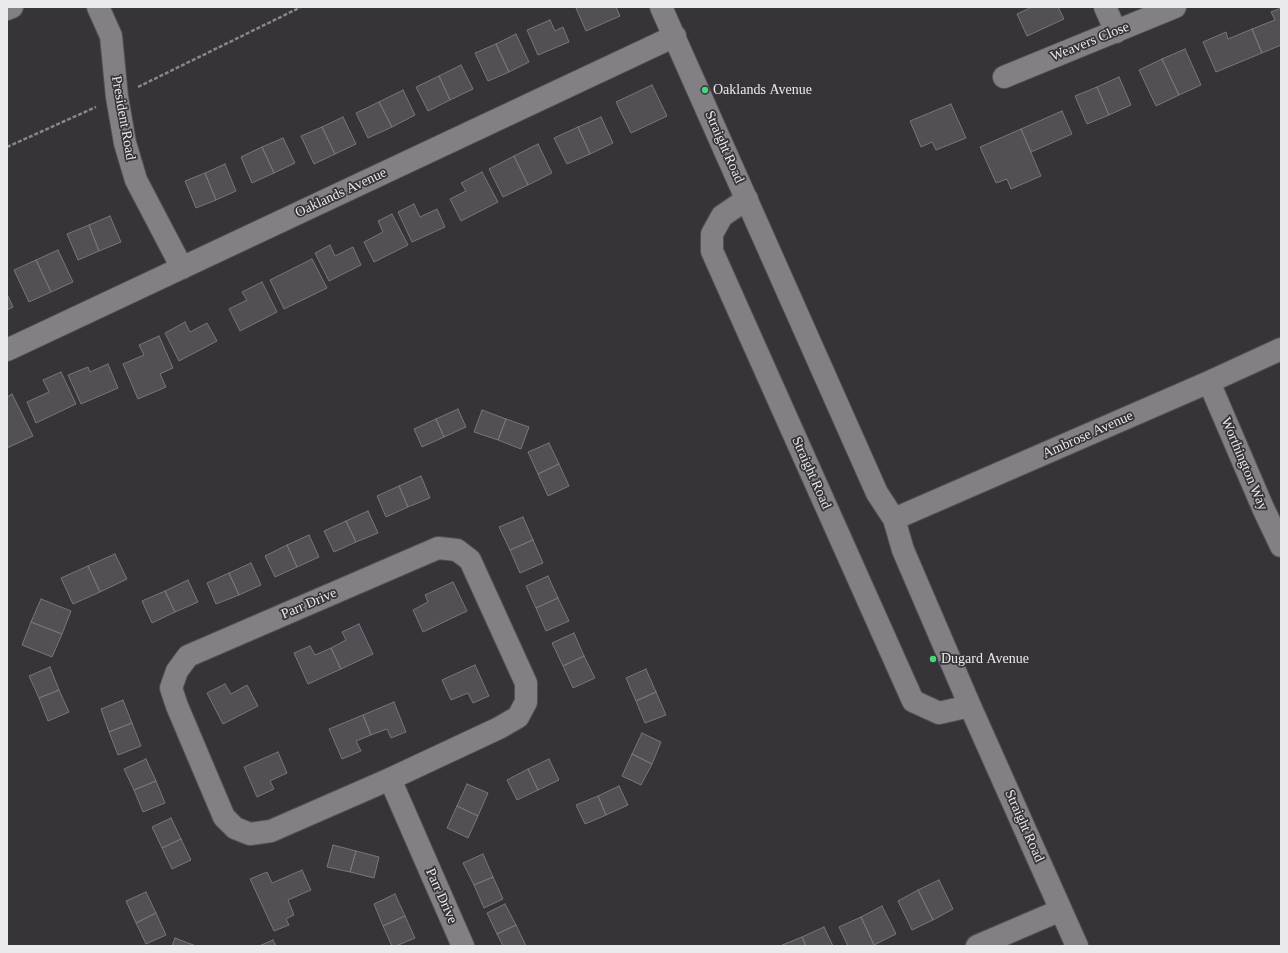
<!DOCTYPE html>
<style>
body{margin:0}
#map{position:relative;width:1288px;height:953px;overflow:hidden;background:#363439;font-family:"Times New Roman",serif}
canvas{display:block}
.frame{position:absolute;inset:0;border:8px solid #eae9ec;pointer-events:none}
</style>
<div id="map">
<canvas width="1288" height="953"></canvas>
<div class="frame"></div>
</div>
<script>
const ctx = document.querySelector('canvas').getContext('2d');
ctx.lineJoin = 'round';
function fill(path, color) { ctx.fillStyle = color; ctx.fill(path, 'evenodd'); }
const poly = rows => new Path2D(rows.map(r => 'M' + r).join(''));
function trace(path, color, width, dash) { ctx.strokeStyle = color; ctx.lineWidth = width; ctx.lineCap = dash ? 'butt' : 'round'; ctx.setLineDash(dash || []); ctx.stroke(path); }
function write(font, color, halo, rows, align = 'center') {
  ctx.font = font + ' "Times New Roman",serif'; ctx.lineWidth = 3.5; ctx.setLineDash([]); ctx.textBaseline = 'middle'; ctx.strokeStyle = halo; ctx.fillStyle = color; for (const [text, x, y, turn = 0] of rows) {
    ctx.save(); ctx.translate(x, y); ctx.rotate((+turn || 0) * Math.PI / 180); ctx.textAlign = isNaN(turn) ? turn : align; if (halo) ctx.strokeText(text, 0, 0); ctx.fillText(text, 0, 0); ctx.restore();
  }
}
const building = poly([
 [579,7,616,7,620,16,586,31,576,8,579,7],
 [1032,7,1058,7,1064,19,1027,36,1017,14,1032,7],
 [1281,8,1281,45,1262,53,1252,29,1275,20,1271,12,1281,8],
 [550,20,555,31,563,27,569,42,538,55,527,30,550,20],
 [1252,29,1262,53,1216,72,1203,42,1226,32,1228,39,1252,29],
 [516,34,529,62,509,72,496,44,516,34],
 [496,44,509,72,488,81,475,53,496,44],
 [1185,49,1201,85,1179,95,1162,59,1185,49],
 [1162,59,1179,95,1156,106,1139,70,1162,59],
 [461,65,473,89,450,100,439,76,461,65],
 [439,76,450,100,428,111,416,87,439,76],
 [1119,77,1131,105,1109,115,1097,87,1119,77],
 [652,85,667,116,631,133,616,102,652,85],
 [1097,87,1109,115,1087,124,1075,96,1097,87],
 [403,90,415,115,392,127,379,102,403,90],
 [379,102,392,127,368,138,356,113,379,102],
 [951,104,966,138,936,150,932,142,921,147,910,121,951,104],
 [1062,111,1072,134,1031,152,1021,129,1062,111],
 [343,117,356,144,335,154,322,127,343,117],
 [601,117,613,143,590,154,578,127,601,117],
 [322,127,335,154,314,164,301,136,322,127],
 [578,127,590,154,567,164,554,138,578,127],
 [1021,129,1041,176,1011,189,1007,179,996,183,980,147,1021,129],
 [283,138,295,163,274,173,262,147,283,138],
 [538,144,552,173,528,185,514,156,538,144],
 [262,147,274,173,252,183,241,157,262,147],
 [514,156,528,185,503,197,489,169,514,156],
 [225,164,236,191,216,200,205,173,225,164],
 [482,172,498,202,461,221,450,199,466,191,461,183,482,172],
 [205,173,216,200,196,208,185,181,205,173],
 [414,204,420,217,437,209,445,227,412,242,398,212,414,204],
 [392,214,408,245,374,262,364,242,383,232,378,221,392,214],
 [110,216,121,242,99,251,89,225,110,216],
 [89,225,99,251,78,260,67,234,89,225],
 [330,245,335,256,353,247,361,265,329,281,315,253,330,245],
 [58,250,73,282,51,292,36,260,58,250],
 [312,259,327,288,284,309,270,280,312,259],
 [36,260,51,292,29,302,14,270,36,260],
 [262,282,277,312,240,331,229,309,247,300,242,292,262,282],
 [7,294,13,307,7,310,7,294],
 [185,322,190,332,207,323,217,341,179,361,165,333,185,322],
 [159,336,173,368,160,374,166,387,138,399,123,364,144,355,139,345,159,336],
 [108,364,118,388,81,404,68,375,88,367,90,372,108,364],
 [61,372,76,404,36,423,27,402,49,392,43,380,61,372],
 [12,394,33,436,7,448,7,397,12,394],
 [458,409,466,427,444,437,436,419,458,409],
 [482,410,506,419,498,440,474,432,482,410],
 [436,419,444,437,422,447,414,429,436,419],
 [506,419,529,427,521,449,498,440,506,419],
 [549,443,559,464,538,474,528,452,549,443],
 [559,464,569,486,548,496,538,474,559,464],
 [421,476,430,498,408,507,399,486,421,476],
 [399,486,408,507,386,517,377,496,399,486],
 [368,511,378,533,356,542,346,521,368,511],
 [523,517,533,540,510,550,499,527,523,517],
 [346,521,356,542,334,552,324,531,346,521],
 [309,535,319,557,297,567,287,545,309,535],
 [533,540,543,563,520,573,510,550,533,540],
 [287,545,297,567,275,577,265,556,287,545],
 [115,554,127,579,100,592,88,566,115,554],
 [251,563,261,585,239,595,229,573,251,563],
 [88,566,100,592,73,604,61,578,88,566],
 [229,573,239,595,216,604,207,583,229,573],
 [548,576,558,598,536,608,526,586,548,576],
 [188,580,198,602,175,612,165,591,188,580],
 [453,582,467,611,423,632,413,610,428,602,425,595,453,582],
 [165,591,175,612,152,623,142,601,165,591],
 [558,598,569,621,546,631,536,608,558,598],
 [41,599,71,611,62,634,31,622,41,599],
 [31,622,62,634,52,657,22,645,31,622],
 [359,624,373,654,341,669,331,648,346,640,342,632,359,624],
 [574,633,584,656,563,666,552,643,574,633],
 [310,646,315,655,331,648,341,669,308,684,294,653,310,646],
 [584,656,595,678,573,688,563,666,584,656],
 [475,665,489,696,473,703,468,693,451,700,442,680,475,665],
 [50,667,59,690,39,698,29,676,50,667],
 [646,669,656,692,636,701,626,678,646,669],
 [225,684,231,694,247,685,258,706,223,724,207,693,225,684],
 [59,690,69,712,48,721,39,698,59,690],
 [656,692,666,715,645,723,636,701,656,692],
 [123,700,132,723,109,732,101,709,123,700],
 [394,702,406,732,391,738,387,729,371,735,363,715,394,702],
 [363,715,371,735,356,741,361,751,342,759,329,729,363,715],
 [132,723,141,746,118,755,109,732,132,723],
 [642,733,661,742,652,764,632,754,642,733],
 [278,752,287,773,270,781,274,789,257,797,244,767,278,752],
 [632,754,652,764,641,785,622,776,632,754],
 [146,759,156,781,134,790,124,769,146,759],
 [549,759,559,780,538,790,528,769,549,759],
 [528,769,538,790,517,800,507,780,528,769],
 [156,781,165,803,143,812,134,790,156,781],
 [467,784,488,793,478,816,457,806,467,784],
 [619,786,628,805,606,815,598,796,619,786],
 [598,796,606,815,585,824,576,805,598,796],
 [457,806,478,816,468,838,447,828,457,806],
 [171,818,181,839,162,848,152,827,171,818],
 [181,839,191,860,172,869,162,848,181,839],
 [333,845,356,851,350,872,327,867,333,845],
 [356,851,379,857,374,878,350,872,356,851],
 [483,854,493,877,474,885,463,863,483,854],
 [302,870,311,890,288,900,294,915,286,919,289,925,274,931,250,879,267,872,272,883,302,870],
 [493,877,503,899,484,908,474,885,493,877],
 [939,880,953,909,933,920,918,890,939,880],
 [918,890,933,920,912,930,898,901,918,890],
 [146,892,156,913,136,923,126,901,146,892],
 [395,894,405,916,383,926,374,904,395,894],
 [505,904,516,925,497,934,487,913,505,904],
 [882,906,896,934,874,945,861,917,882,906],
 [156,913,166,935,146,944,136,923,156,913],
 [405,916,415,938,396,946,392,946,383,926,405,916],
 [861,917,874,945,872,946,848,946,839,927,861,917],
 [516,925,526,946,503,946,497,934,516,925],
 [824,927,833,946,806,946,802,937,824,927],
 [802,937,806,946,780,946,802,937],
 [175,938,196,946,172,946,175,938],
 [273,940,276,946,259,946,273,940]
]);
fill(building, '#525055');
trace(building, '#77767b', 1);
const minor = poly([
 [98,7,111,36,117,97,125,143,136,180,182,268],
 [661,7,877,493,894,519,903,550,970,706,1077,946],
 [1105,7,1116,32],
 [7,9,12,7],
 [1004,77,1175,7],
 [747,199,722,216,712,234,712,251,913,701,939,713,970,706],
 [7,350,675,36],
 [1209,382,1263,508,1281,546],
 [894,519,1209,382,1281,349],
 [438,548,457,550,470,560,526,683,526,702,518,717,499,728,390,779,271,831,250,834,235,828,224,817,177,706,171,688,177,671,188,656,438,548],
 [390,779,463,946],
 [977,946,1061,910]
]);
trace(minor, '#525155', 24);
trace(poly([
 [138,87,301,7],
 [7,147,96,107]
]), '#88868a', 2.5, [4, 2]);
trace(minor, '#828085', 22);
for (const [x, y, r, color] of [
 [705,90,4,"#47d779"],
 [933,659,4,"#47d779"]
]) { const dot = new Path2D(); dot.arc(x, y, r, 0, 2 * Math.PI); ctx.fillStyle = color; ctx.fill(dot); trace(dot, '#363439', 1.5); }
write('14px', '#eae9ec', '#363439', [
 ["Weavers Close",1090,42,-22],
 ["President Road",123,118,80],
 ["Straight Road",724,147,66],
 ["Oaklands Avenue",341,193,-25],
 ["Ambrose Avenue",1088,435,-24],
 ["Worthington Way",1244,464,67],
 ["Straight Road",811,473,66],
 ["Parr Drive",309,604,-23],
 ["Straight Road",1024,826,66],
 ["Parr Drive",441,896,66]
]);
write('14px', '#eae9ec', '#363439', [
 ["Oaklands Avenue",713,90],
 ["Dugard Avenue",941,659]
], 'left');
</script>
